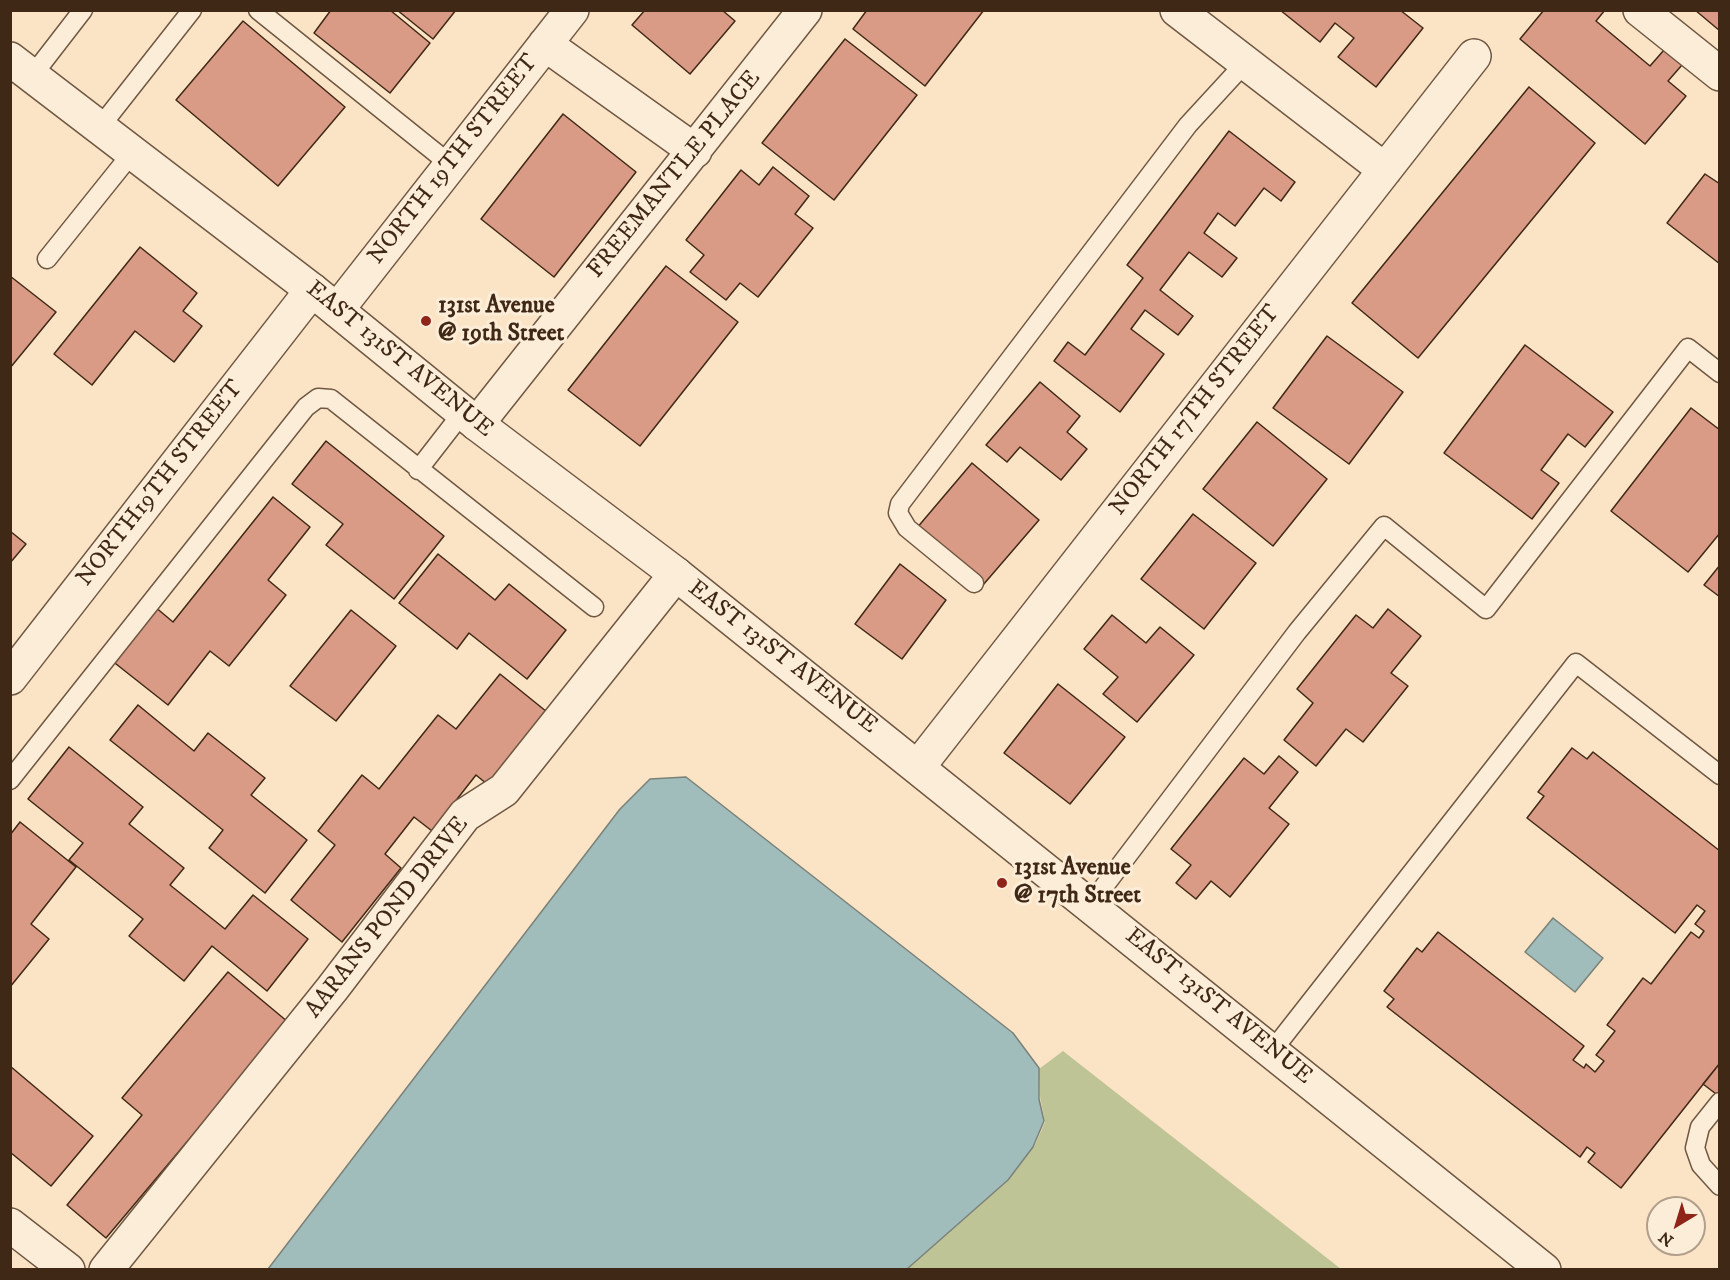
<!DOCTYPE html>
<style>
body{margin:0}
#map{position:relative;width:1730px;height:1280px;overflow:hidden;background:#fbe4c5;font-family:"IM FELL DW Pica",serif}
canvas{display:block}
.frame{position:absolute;inset:0;border:12px solid #402816;pointer-events:none}
.north{position:absolute;left:1646px;top:1196px;width:60px;height:60px;box-sizing:border-box;background:#fcedd9;border:2px solid #b19e8b;border-radius:50%;rotate:218deg;font-size:16px;font-weight:700;line-height:24px;text-align:center;color:#402816}
.north::after{content:'';display:block;margin:auto;width:21px;height:27px;background:#8f2418;clip-path:polygon(50% 0,100% 100%,50% 72%,0 100%)}
</style>
<div id="map">
<canvas width="1730" height="1280"></canvas>
<div class="frame"></div>
<div class="north">N</div>
</div>
<script>
const ctx = document.querySelector('canvas').getContext('2d');
ctx.lineJoin = 'round';
function fill(path, color) { ctx.fillStyle = color; ctx.fill(path, 'evenodd'); }
const poly = rows => new Path2D(rows.map(r => 'M' + r).join(''));
function trace(path, color, width, dash) { ctx.strokeStyle = color; ctx.lineWidth = width; ctx.lineCap = dash ? 'butt' : 'round'; ctx.setLineDash(dash || []); ctx.stroke(path); }
function write(font, color, halo, rows, align = 'center') {
  ctx.font = font + ' "IM FELL DW Pica",serif'; ctx.lineWidth = 6; ctx.setLineDash([]); ctx.textBaseline = 'middle'; ctx.strokeStyle = halo; ctx.fillStyle = color; for (const [text, x, y, turn = 0] of rows) {
    ctx.save(); ctx.translate(x, y); ctx.rotate((+turn || 0) * Math.PI / 180); ctx.textAlign = isNaN(turn) ? turn : align; if (halo) ctx.strokeText(text, 0, 0); ctx.fillText(text, 0, 0); ctx.restore();
  }
}
fill(poly([
 [1063,1051,1341,1269,907,1269,1008,1180,1035,1145,1045,1122,1040,1097,1039,1069]
]), '#bec495');
const water = poly([
 [686,777,1013,1033,1039,1068,1039,1099,1044,1121,1033,1147,1008,1180,907,1269,268,1269,620,809,650,779,686,777],
 [1553,918,1603,958,1575,992,1525,952,1553,918]
]);
fill(water, '#a0bdbb');
trace(water, '#7a8179', 1.5);
const building = poly([
 [331,10,390,10,430,43,390,93,314,33,331,10],
 [397,10,456,10,433,39,397,10],
 [645,10,722,10,735,21,690,74,632,25,645,10],
 [867,10,984,10,925,86,853,29,867,10],
 [1280,10,1400,10,1423,28,1376,87,1338,57,1354,38,1335,23,1320,42,1280,10],
 [1544,10,1605,10,1596,21,1650,66,1664,50,1682,65,1668,81,1686,96,1645,144,1520,39,1544,10],
 [1695,10,1720,10,1720,31,1695,10],
 [243,21,345,107,278,186,176,100,243,21],
 [845,39,917,95,834,200,762,143,845,39],
 [1529,87,1595,143,1418,358,1352,303,1529,87],
 [563,114,636,172,554,277,481,219,563,114],
 [1229,131,1295,182,1281,201,1264,188,1235,226,1218,213,1204,233,1237,258,1222,277,1189,252,1160,290,1193,316,1178,335,1145,310,1131,329,1164,354,1120,412,1054,361,1068,342,1085,355,1143,278,1127,265,1229,131],
 [773,167,809,196,795,214,813,228,758,297,740,283,726,300,690,272,704,255,686,240,741,170,759,185,773,167],
 [1705,174,1720,184,1720,264,1667,223,1705,174],
 [140,247,197,293,183,311,202,326,174,362,135,331,92,385,54,354,140,247],
 [666,266,738,322,640,446,568,390,666,266],
 [10,276,56,312,10,368,10,276],
 [1327,336,1403,392,1349,464,1273,408,1327,336],
 [1525,345,1613,412,1585,447,1568,434,1541,470,1559,483,1532,519,1444,453,1525,345],
 [1040,382,1080,416,1067,432,1087,449,1061,480,1020,447,1007,462,986,445,1040,382],
 [1691,408,1720,430,1720,533,1688,572,1611,511,1691,408],
 [1257,422,1327,479,1273,546,1203,489,1257,422],
 [326,441,444,536,394,599,326,545,343,524,292,484,326,441],
 [972,463,1039,520,983,585,916,529,972,463],
 [273,497,310,527,268,580,286,595,229,666,210,651,168,705,111,660,154,606,173,622,273,497],
 [1193,514,1256,563,1204,629,1141,579,1193,514],
 [10,531,26,544,10,563,10,531],
 [438,554,495,600,509,584,566,630,527,679,469,633,457,649,399,603,438,554],
 [900,564,946,600,902,659,855,624,900,564],
 [1720,565,1720,597,1704,585,1720,565],
 [1388,609,1421,636,1391,673,1408,686,1363,742,1346,729,1316,766,1284,740,1313,703,1297,689,1356,615,1373,628,1388,609],
 [351,610,396,646,336,721,290,686,351,610],
 [1112,615,1146,643,1160,627,1194,655,1137,722,1103,694,1118,677,1084,649,1112,615],
 [500,674,552,716,493,789,476,775,432,831,414,817,385,854,401,868,342,942,291,900,335,845,318,831,362,775,379,789,438,715,456,729,500,674],
 [1058,684,1125,737,1070,804,1004,753,1058,684],
 [138,705,194,751,208,733,265,778,251,795,307,840,265,893,209,848,223,830,110,740,138,705],
 [69,747,143,807,129,824,184,868,170,885,225,929,253,895,308,939,267,991,212,946,184,981,129,936,143,919,69,860,83,843,28,799,69,747],
 [1572,748,1587,759,1593,752,1720,851,1720,1063,1621,1188,1588,1162,1595,1153,1587,1147,1580,1157,1387,1007,1394,999,1384,991,1417,948,1422,952,1438,932,1584,1046,1573,1060,1584,1068,1586,1064,1595,1072,1604,1061,1596,1055,1615,1031,1607,1025,1643,978,1651,984,1691,932,1699,938,1704,931,1695,924,1705,911,1697,905,1675,933,1527,818,1544,796,1538,792,1572,748],
 [1279,756,1298,772,1269,808,1289,824,1230,897,1211,881,1196,899,1176,883,1191,865,1171,849,1244,758,1264,774,1279,756],
 [20,822,76,867,31,924,49,939,10,987,10,835,20,822],
 [228,972,288,1022,106,1238,67,1205,142,1115,122,1098,228,972],
 [1720,1063,1720,1097,1703,1084,1720,1063],
 [10,1066,93,1136,51,1186,10,1152,10,1066]
]);
fill(building, '#d99b85');
trace(building, '#402816', 1.5);
const service = poly([
 [258,10,451,165],
 [32,76,83,10],
 [100,127,192,10],
 [47,259,132,153],
 [418,470,463,412],
 [974,583,907,528,898,513,900,504,1188,125,1245,63],
 [10,780,306,407,318,398,331,399,594,607],
 [1090,905,1297,632,1384,526,1486,609,1688,348,1720,373],
 [1272,1051,1576,663,1720,775],
 [1720,1102,1700,1127,1695,1148,1701,1165,1720,1186]
]);
const minor = poly([
 [1177,10,1385,170],
 [1640,10,1720,74],
 [545,44,695,151],
 [337,310,572,10],
 [477,424,805,10],
 [10,678,312,290],
 [918,767,1474,56],
 [10,1225,68,1270],
 [106,1270,332,989,465,815,504,790,676,574]
]);
const tertiary = poly([
 [10,59,312,290,477,424,676,574,1544,1270]
]);
trace(service, '#6f5742', 21);
trace(minor, '#6f5742', 36);
trace(tertiary, '#6f5742', 36);
trace(service, '#fcedd9', 18);
trace(minor, '#fcedd9', 33);
trace(tertiary, '#fcedd9', 33);
for (const [x, y, r, color] of [
 [426,321,6,"#8f2418"],
 [1002,883,6,"#8f2418"]
]) { const dot = new Path2D(); dot.arc(x, y, r, 0, 2 * Math.PI); ctx.fillStyle = color; ctx.fill(dot); trace(dot, '#fcedd9', 2); }
write('24px', '#402816', '#fcedd9', [
 ["NORTH 19TH STREET",454,160,-52],
 ["FREEMANTLE PLACE",675,175,-51],
 ["EAST 131ST AVENUE",399,360,39],
 ["NORTH 17TH STREET",1196,411,-52],
 ["NORTH19TH STREET",161,484,-52],
 ["EAST 131ST AVENUE",782,658,38],
 ["AARANS POND DRIVE",388,918,-52],
 ["EAST 131ST AVENUE",1218,1007,39]
]);
write('bold 24px', '#402816', '#fcedd9', [
 ["131st Avenue",438,307],
 ["@ 19th Street",438,335],
 ["131st Avenue",1014,869],
 ["@ 17th Street",1014,897]
], 'left');
</script>
